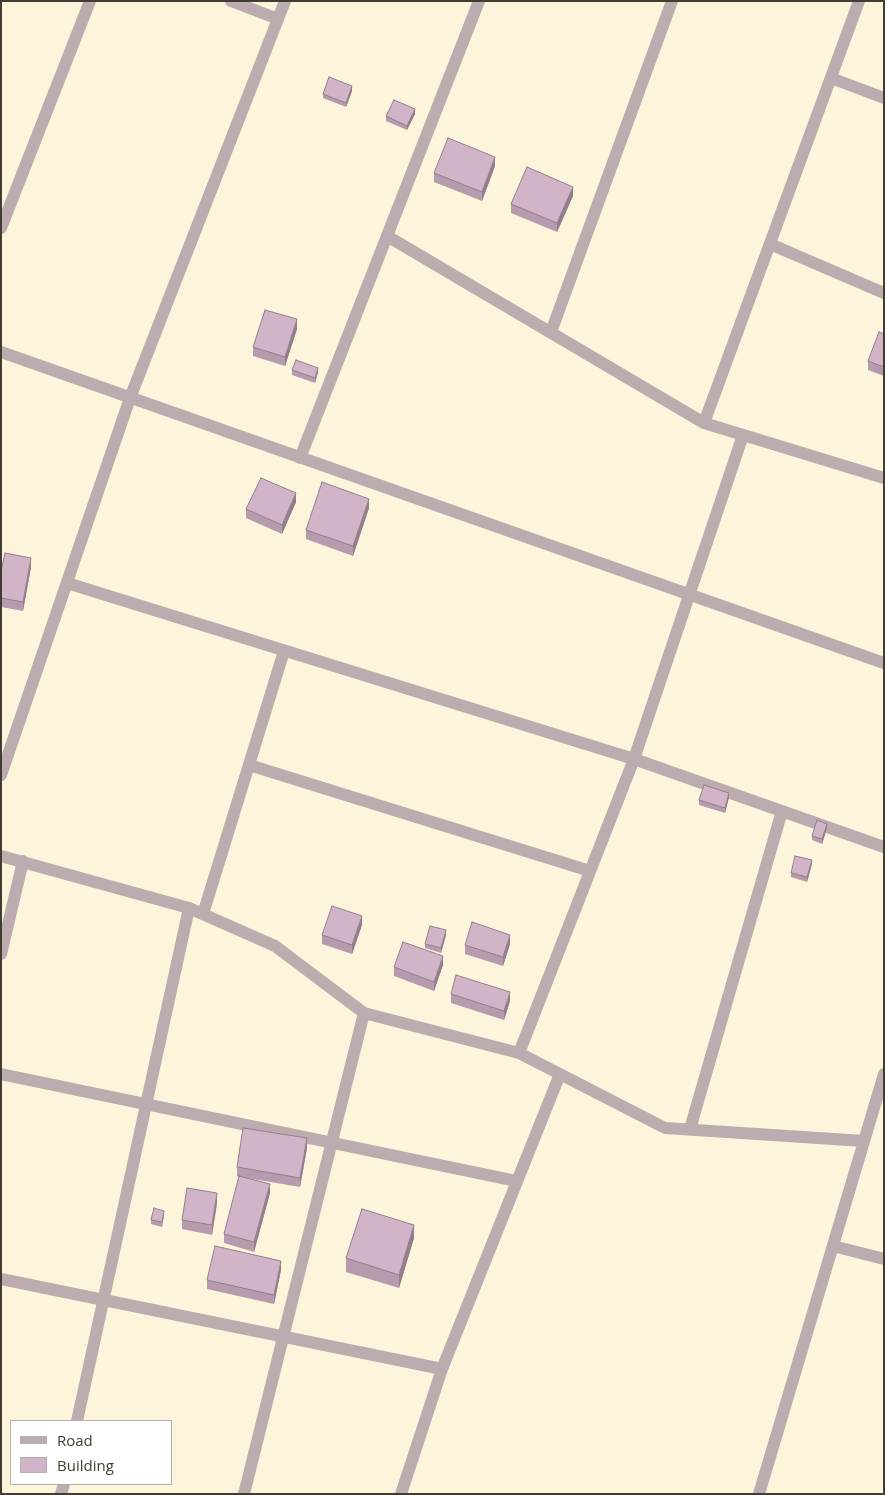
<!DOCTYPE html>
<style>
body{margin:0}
#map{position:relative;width:885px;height:1495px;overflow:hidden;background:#fdf5db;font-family:"Open Sans",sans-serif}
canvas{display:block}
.frame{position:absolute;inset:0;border:2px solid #413d30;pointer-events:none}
.legend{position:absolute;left:10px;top:1420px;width:162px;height:65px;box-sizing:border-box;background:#fff;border:1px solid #b3b1ac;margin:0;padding:6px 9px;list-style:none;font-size:15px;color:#413d30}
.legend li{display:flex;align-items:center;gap:10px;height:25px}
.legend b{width:25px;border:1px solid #b3b1ac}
</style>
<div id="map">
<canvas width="885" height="1495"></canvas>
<div class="frame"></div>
<ul class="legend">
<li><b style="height:6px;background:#bdacaf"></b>Road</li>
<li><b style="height:14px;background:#d2b4c9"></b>Building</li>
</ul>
</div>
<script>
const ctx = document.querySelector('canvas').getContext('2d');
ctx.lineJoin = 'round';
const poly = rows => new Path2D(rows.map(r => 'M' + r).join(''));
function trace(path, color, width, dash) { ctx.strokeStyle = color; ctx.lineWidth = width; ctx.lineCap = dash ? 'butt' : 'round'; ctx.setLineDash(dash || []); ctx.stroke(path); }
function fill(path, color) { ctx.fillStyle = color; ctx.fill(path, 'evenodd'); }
trace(poly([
 [231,1,278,19],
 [831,78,884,98],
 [1,228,90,1],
 [387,236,704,423,884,478],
 [770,244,884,293],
 [551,332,672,1],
 [1,352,884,663],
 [704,423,859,1],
 [300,458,479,1],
 [67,583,634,759,884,847],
 [249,765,590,871],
 [1,775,130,398,285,1],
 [1,856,189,908,275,946,364,1013,519,1053,665,1128,864,1141],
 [203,914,284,651],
 [1,954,23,861],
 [519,1053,634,759,743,435],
 [1,1074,517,1181],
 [690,1129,782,811],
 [833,1246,884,1259],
 [1,1279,442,1369],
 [77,1421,189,908],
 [61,1494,64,1484],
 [244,1494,364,1013],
 [401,1494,442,1369,560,1074],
 [759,1494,884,1074]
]), '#bdacaf', 12);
fill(poly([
 [352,91,346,107,323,98,323,94],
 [415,114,407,130,386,121,386,116],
 [495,166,482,201,434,182,434,173],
 [573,196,557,232,511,213,511,204],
 [297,329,285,366,253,356,253,347],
 [884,334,884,376,868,370,868,361],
 [292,370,318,372,315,383,292,375],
 [296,502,282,534,246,518,246,509],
 [369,508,353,556,306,539,306,530],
 [31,567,23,611,1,607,1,571],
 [729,797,725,813,699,805,699,800],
 [827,828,822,844,812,840,812,836],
 [812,864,807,882,791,877,791,873],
 [362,925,352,954,322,944,322,935],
 [446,935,441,953,425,948,425,944],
 [510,944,503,966,465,954,465,945],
 [443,965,434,991,394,976,394,967],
 [451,994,510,1001,504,1020,451,1003],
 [307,1148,300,1187,247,1178,270,1193,254,1252,224,1243,224,1234,239,1177,237,1176,237,1167],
 [217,1203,212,1235,182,1229,182,1220],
 [164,1215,162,1227,151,1224,151,1220],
 [414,1238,399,1288,346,1272,346,1258],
 [281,1270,274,1304,207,1289,207,1280]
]), '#b59bad');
fill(poly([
 [352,86,352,91,346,107,346,103],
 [415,109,415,114,407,130,407,126],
 [495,157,495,166,482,201,482,192],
 [573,187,573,196,557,232,557,223],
 [297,319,297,329,285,366,285,357],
 [318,368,318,372,315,383,315,378],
 [296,493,296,502,282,534,282,525],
 [369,499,369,508,353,556,353,546],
 [31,558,31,567,23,611,23,602],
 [729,793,729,797,725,813,725,808],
 [827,824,827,828,822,844,822,839],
 [812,860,812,864,807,882,807,877],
 [362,916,362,925,352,954,352,945],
 [446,930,446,935,441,953,441,948],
 [510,935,510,944,503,966,503,957],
 [443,956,443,965,434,991,434,982],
 [510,992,510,1001,504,1020,504,1011],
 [307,1138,307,1148,300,1187,300,1178],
 [270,1184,270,1193,254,1252,254,1242],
 [217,1193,217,1203,212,1235,212,1225],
 [164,1211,164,1215,162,1227,162,1222],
 [414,1225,414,1238,399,1288,399,1275],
 [281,1261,281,1270,274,1304,274,1295]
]), '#937e8d');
const building = poly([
 [329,77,352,86,346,103,323,94,329,77],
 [394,100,415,109,407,126,386,116,394,100],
 [448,138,495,157,482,192,434,173,448,138],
 [527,167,573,187,557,223,511,204,527,167],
 [265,310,297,319,285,357,253,347,265,310],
 [879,332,884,334,884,367,868,361,879,332],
 [296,360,318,368,315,378,292,370,296,360],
 [261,478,296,493,282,525,246,509,261,478],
 [322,482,369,499,353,546,306,530,322,482],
 [5,553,31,558,23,602,1,598,1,571,5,553],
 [704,785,729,793,725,808,699,800,704,785],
 [817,820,827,824,822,839,812,836,817,820],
 [795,856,812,860,807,877,791,873,795,856],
 [332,906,362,916,352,945,322,935,332,906],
 [472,922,510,935,503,957,465,945,472,922],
 [430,926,446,930,441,948,425,944,430,926],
 [403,942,443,956,434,982,394,967,403,942],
 [456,975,510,992,504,1011,451,994,456,975],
 [243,1128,307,1138,300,1178,237,1167,243,1128],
 [239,1176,270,1184,254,1242,224,1234,239,1176],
 [187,1188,217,1193,212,1225,182,1220,187,1188],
 [154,1208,164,1211,162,1222,151,1220,154,1208],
 [362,1209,414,1225,399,1275,346,1258,362,1209],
 [215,1246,281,1261,274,1295,207,1280,215,1246]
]);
fill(building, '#d2b4c9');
trace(building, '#937e8d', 1);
</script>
